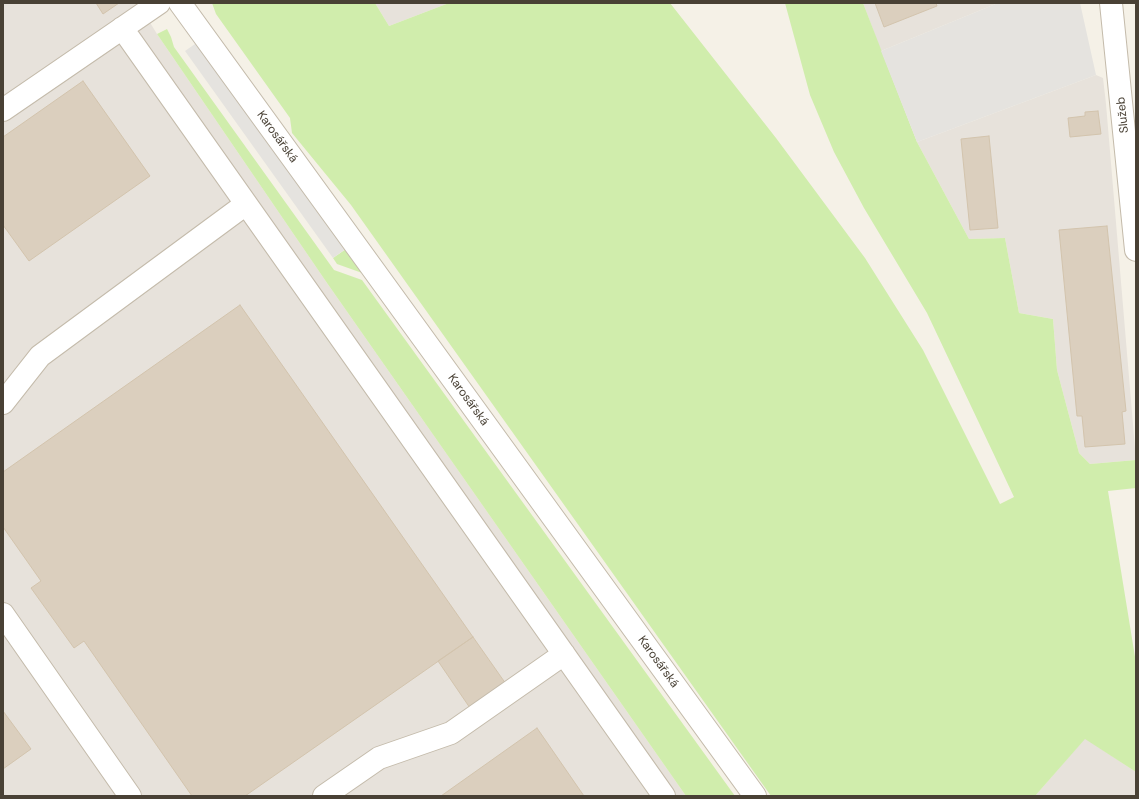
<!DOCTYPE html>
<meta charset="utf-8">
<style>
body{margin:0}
#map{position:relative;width:1139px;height:799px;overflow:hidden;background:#f5f1e7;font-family:"DM Sans",sans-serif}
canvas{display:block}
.frame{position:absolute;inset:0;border:4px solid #494135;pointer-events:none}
</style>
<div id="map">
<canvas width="1139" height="799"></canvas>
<div class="frame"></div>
</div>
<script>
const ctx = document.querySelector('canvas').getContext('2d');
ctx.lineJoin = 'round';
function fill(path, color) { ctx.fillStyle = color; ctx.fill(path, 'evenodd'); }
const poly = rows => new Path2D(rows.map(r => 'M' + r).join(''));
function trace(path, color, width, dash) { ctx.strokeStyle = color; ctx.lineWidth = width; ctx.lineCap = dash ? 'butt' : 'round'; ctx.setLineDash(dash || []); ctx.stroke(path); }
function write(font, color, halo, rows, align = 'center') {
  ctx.font = font + ' "DM Sans",sans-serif'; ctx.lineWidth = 3; ctx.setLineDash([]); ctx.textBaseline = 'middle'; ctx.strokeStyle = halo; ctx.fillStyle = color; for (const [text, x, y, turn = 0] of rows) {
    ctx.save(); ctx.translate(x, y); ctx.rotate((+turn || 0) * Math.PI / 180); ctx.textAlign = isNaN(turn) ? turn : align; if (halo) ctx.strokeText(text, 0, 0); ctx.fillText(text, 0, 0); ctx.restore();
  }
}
fill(poly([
 [3,3,138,3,157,34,327,283,686,796,3,796],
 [375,3,449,3,389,26],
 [863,3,998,3,881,51],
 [1096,75,1103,78,1106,104,1136,460,1090,464,1079,453,1057,370,1053,319,1019,313,1005,238,969,239,917,142],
 [1085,738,1136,772,1136,796,1035,796]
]), '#e7e2db');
fill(poly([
 [212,3,375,3,389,26,449,3,670,3,776,138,865,258,923,350,1000,504,1014,497,927,313,864,208,834,152,810,95,785,3,863,3,917,142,969,239,1005,238,1019,313,1053,319,1057,370,1079,453,1090,464,1136,460,1136,488,1108,491,1136,663,1136,772,1085,739,1035,796,771,796,351,205,292,133,290,118,216,14],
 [167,29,171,37,174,47,334,270,362,280,735,796,686,796,327,283,157,34],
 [346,249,365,274,337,264,333,258]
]), '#d0edac');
fill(poly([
 [998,3,1080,3,1096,75,917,142,881,51],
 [205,37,354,243,333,258,185,51]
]), '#e5e3df');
const building = poly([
 [96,3,119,3,103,14,96,3],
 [875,3,936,3,937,6,884,27,875,3],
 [83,81,150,176,29,261,3,225,3,137,83,81],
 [1098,111,1101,134,1070,137,1068,118,1085,116,1085,112,1098,111],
 [989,136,998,228,970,230,961,139,989,136],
 [1107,226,1126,411,1122,412,1125,444,1085,447,1082,416,1077,416,1059,230,1107,226],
 [240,305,473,637,245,796,192,796,84,641,74,648,31,588,41,581,3,527,3,472,240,305],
 [473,637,506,684,470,708,438,661,473,637],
 [3,711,31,749,3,769,3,711],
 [537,728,584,796,441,796,537,728]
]);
fill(building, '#dbcfbe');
trace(building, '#d3c4ad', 1);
const minor = poly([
 [180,3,755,796],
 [1111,3,1136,250],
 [122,28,664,796],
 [3,110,159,3],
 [3,403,40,356,246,204],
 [3,614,130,796],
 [324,796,379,758,451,733,564,654]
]);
trace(minor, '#c4bbab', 24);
trace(minor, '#fff', 22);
write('12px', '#494135', '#fff', [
 ["Služeb",1123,115,-96],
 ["Karosářská",277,137,54],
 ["Karosářská",468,400,54],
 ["Karosářská",658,662,54]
]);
</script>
